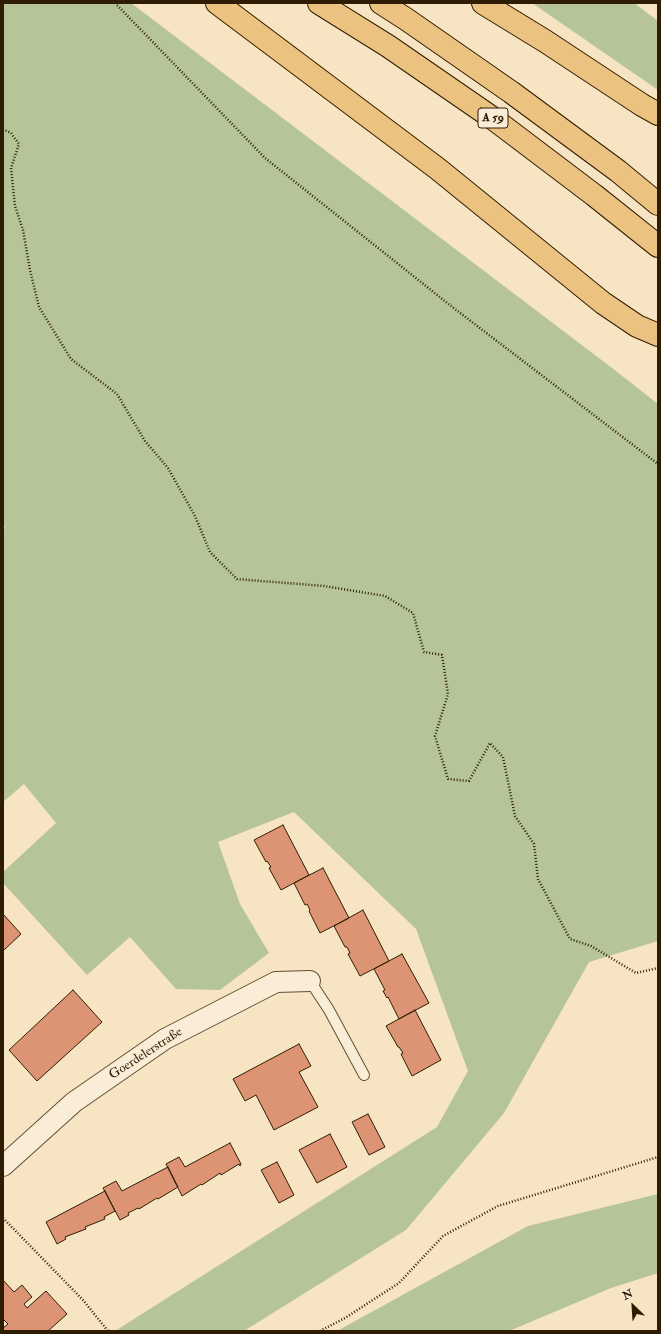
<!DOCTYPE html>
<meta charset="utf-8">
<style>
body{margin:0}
#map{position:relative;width:661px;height:1334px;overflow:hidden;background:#f7e4c2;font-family:"IM FELL Double Pica",serif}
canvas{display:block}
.frame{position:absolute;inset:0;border:4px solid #2f1d03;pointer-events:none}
.north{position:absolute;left:613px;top:1286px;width:40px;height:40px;-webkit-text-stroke:3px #faedd7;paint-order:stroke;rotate:335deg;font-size:11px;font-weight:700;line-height:16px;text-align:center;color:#2f1d03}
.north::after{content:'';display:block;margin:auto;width:14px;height:18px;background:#2f1d03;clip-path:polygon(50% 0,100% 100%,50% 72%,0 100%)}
</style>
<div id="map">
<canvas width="661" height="1334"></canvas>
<div class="frame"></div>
<div class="north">N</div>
</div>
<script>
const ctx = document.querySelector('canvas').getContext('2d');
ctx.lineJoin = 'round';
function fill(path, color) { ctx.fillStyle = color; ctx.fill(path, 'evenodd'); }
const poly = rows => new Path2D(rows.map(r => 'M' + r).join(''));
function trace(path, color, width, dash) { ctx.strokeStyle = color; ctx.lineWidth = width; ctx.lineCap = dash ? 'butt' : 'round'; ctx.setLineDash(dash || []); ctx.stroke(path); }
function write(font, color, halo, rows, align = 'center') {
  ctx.font = font + ' "IM FELL Double Pica",serif'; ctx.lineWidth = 3.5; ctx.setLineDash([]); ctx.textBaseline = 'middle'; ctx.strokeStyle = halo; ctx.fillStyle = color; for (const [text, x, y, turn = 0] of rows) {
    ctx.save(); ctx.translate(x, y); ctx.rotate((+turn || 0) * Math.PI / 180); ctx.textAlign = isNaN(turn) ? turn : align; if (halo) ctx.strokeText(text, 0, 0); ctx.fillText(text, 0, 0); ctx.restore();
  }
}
fill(poly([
 [3,3,131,3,616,371,658,404,658,941,589,962,504,1113,406,1230,244,1331,115,1331,437,1127,468,1071,416,929,294,812,218,842,240,904,269,953,220,990,176,989,130,937,87,975,3,883,3,872,56,823,24,784,3,802,3,530,5,528,3,524],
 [532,3,634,3,658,21,658,90],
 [658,1194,658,1273,611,1288,509,1331,337,1331,528,1226]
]), '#b6c598');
const building = poly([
 [283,825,309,875,281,890,269,868,271,867,267,861,266,862,254,840,283,825],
 [323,868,349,918,320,933,309,911,310,910,307,904,305,905,294,883,323,868],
 [363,910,389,961,360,976,348,954,350,953,347,947,345,947,334,926,363,910],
 [3,914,21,934,3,951,3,914],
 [402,954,429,1003,399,1019,388,997,387,998,383,991,385,990,374,969,402,954],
 [73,990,102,1022,37,1081,9,1050,73,990],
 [415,1010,441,1060,412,1076,401,1054,403,1053,399,1047,398,1047,386,1026,415,1010],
 [299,1044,311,1066,299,1072,318,1107,274,1130,256,1095,245,1101,233,1079,299,1044],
 [368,1114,385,1147,369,1155,352,1122,368,1114],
 [330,1134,347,1167,317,1183,299,1150,330,1134],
 [230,1143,241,1164,240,1166,239,1164,221,1175,220,1173,202,1185,201,1184,182,1196,166,1164,179,1157,185,1167,230,1143],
 [277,1162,294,1195,279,1203,261,1170,277,1162],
 [168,1167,178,1187,158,1199,157,1198,139,1209,138,1208,128,1213,129,1215,120,1220,103,1188,116,1181,122,1191,168,1167],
 [105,1191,115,1211,104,1217,105,1219,85,1227,86,1229,65,1237,66,1239,57,1244,46,1222,105,1191],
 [3,1280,14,1292,22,1285,32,1297,24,1304,27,1308,46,1291,67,1314,48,1331,3,1331,3,1328,8,1324,3,1319,3,1280]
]);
fill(building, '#dc9474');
trace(building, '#2f1d03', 1);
const lane = poly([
 [310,981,329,1010,364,1075]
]);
const street = poly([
 [3,1166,74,1102,165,1039,276,982,310,981]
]);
const highway = poly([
 [217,3,438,169,603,303,637,326,658,335],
 [319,3,388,46,491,117,594,195,658,246],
 [381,3,406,19,511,92,618,171,658,204],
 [483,3,545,41,642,105,658,114]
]);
trace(lane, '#614f33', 12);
trace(street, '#614f33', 22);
trace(highway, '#2f1d03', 24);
trace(poly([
 [115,3,265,158,451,306,658,464],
 [3,129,11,133,19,144,11,168,15,206,23,230,30,270,39,307,71,359,117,394,145,441,168,468,195,516,210,552,237,579,324,586,385,596,413,613,424,652,442,655,448,694,435,736,448,779,469,781,490,743,503,757,515,816,534,844,538,879,570,939,591,946,636,973,658,968],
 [3,1218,83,1300,108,1331],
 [320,1331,345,1318,399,1283,443,1236,498,1206,658,1157]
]), '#2f1d03', 2.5, [1, 2]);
trace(lane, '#faedd7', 10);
trace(street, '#faedd7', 20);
trace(highway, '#ecc281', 22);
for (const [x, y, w] of [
 [493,118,30]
]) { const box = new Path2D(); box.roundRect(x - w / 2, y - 10, w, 20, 3); ctx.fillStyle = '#faedd7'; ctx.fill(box); trace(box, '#2f1d03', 1); }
write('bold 12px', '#2f1d03', null, [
 ["A 59",493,118]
]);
write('13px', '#2f1d03', '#faedd7', [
 ["Goerdelerstraße",146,1054,-33]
]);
</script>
